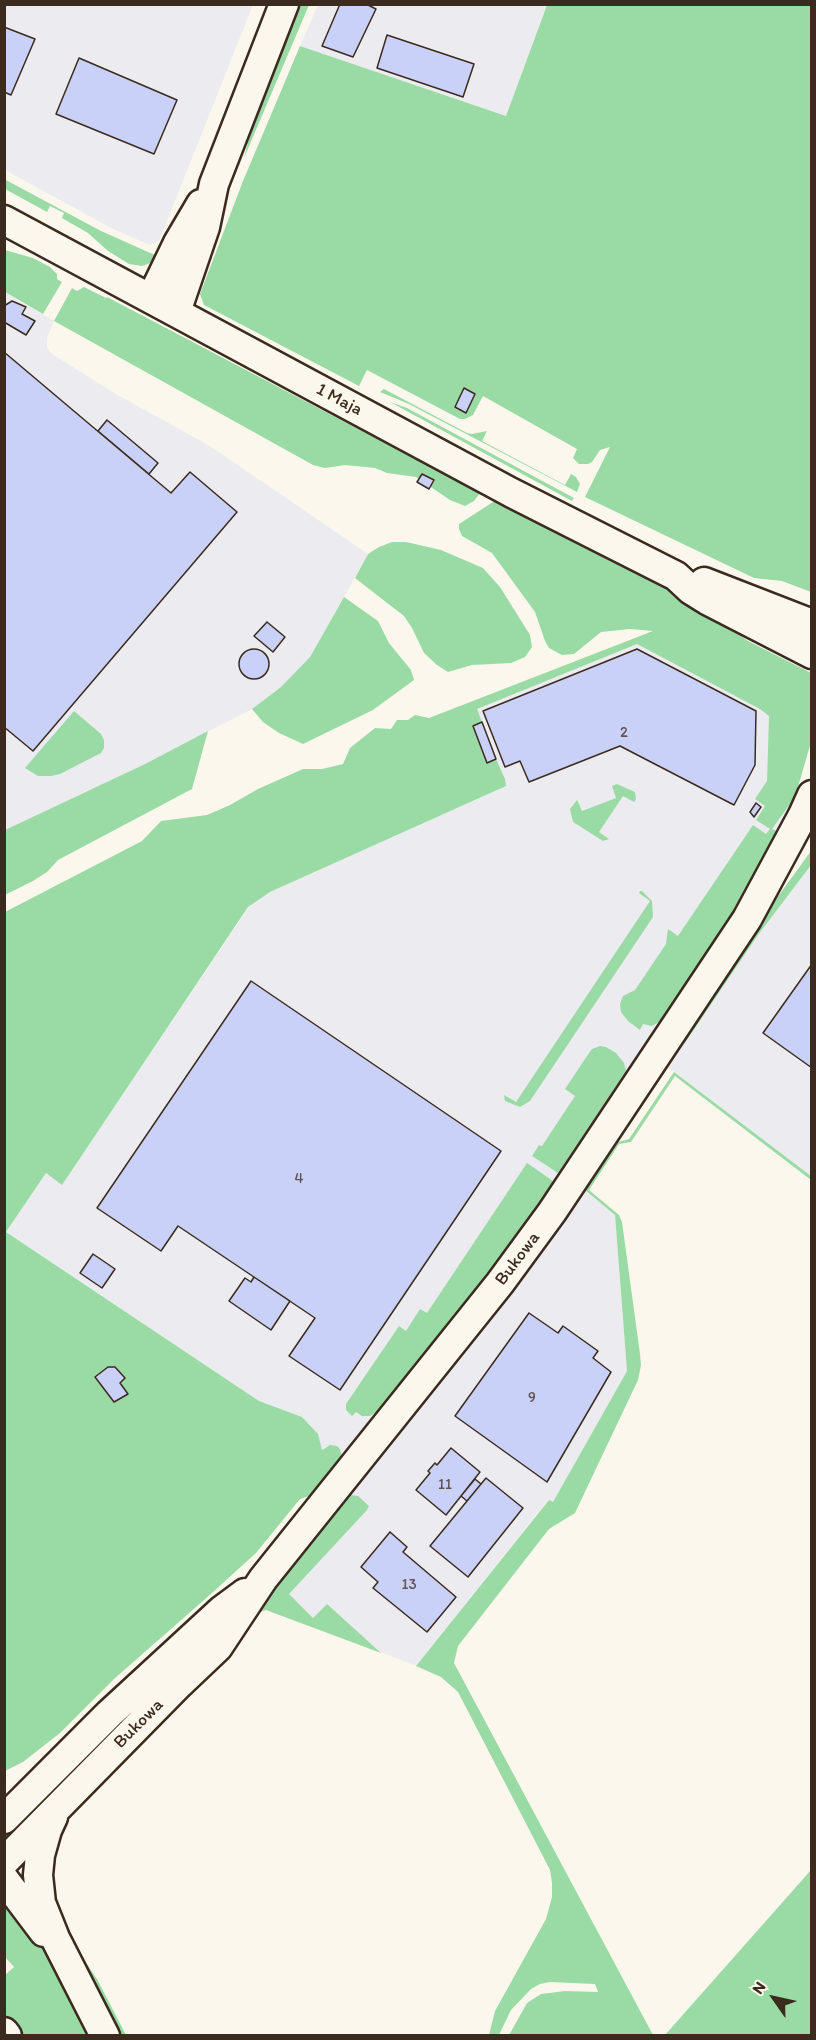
<!DOCTYPE html>
<style>
body{margin:0}
#map{position:relative;width:816px;height:2040px;overflow:hidden;background:#fbf7ec;font-family:Itim,sans-serif}
canvas{display:block}
.frame{position:absolute;inset:0;border:6px solid #3b2a1e;pointer-events:none}
.north{position:absolute;left:744px;top:1968px;width:60px;height:60px;-webkit-text-stroke:4px #fbf7ec;paint-order:stroke;rotate:304deg;font-size:16px;font-weight:700;line-height:24px;text-align:center;color:#3b2a1e}
.north::after{content:'';display:block;margin:auto;width:21px;height:27px;background:#3b2a1e;clip-path:polygon(50% 0,100% 100%,50% 72%,0 100%)}
</style>
<div id="map">
<canvas width="816" height="2040"></canvas>
<div class="frame"></div>
<div class="north">N</div>
</div>
<script>
const ctx = document.querySelector('canvas').getContext('2d');
ctx.lineJoin = 'round';
function fill(path, color) { ctx.fillStyle = color; ctx.fill(path, 'evenodd'); }
const poly = rows => new Path2D(rows.map(r => 'M' + r).join(''));
function trace(path, color, width, dash) { ctx.strokeStyle = color; ctx.lineWidth = width; ctx.lineCap = dash ? 'butt' : 'round'; ctx.setLineDash(dash || []); ctx.stroke(path); }
function write(font, color, halo, rows, align = 'center') {
  ctx.font = font + ' Itim,sans-serif'; ctx.lineWidth = 5; ctx.setLineDash([]); ctx.textBaseline = 'middle'; ctx.strokeStyle = halo; ctx.fillStyle = color; for (const [text, x, y, turn = 0] of rows) {
    ctx.save(); ctx.translate(x, y); ctx.rotate((+turn || 0) * Math.PI / 180); ctx.textAlign = isNaN(turn) ? turn : align; if (halo) ctx.strokeText(text, 0, 0); ctx.fillText(text, 0, 0); ctx.restore();
  }
}
fill(poly([
 [4,5,253,5,159,241,150,245,113,229,5,170],
 [318,5,547,5,506,116,300,46],
 [4,292,54,321,47,338,47,347,52,354,116,394,210,446,368,554,310,657,281,687,252,709,145,764,5,830],
 [655,630,811,742,795,797,782,825,737,907,512,1244,340,1461,337,1446,327,1446,322,1450,302,1417,259,1401,6,1232,46,1173,62,1184,251,904,270,892,506,786,424,724],
 [811,851,811,1176,665,1065,734,957],
 [585,1190,615,1215,627,1371,553,1503,548,1500,416,1666,258,1604,564,1216,566,1217]
]), '#ececf0');
fill(poly([
 [293,5,309,5,244,158,265,76],
 [547,5,811,5,811,592,782,581,754,578,585,497,610,447,600,450,592,462,588,464,579,464,573,458,577,449,483,396,473,415,465,419,460,419,367,370,359,386,204,305,200,294,243,181,300,46,506,116],
 [4,179,101,231,157,256,150,263,142,266,129,264,108,251,88,233,62,218,64,213,50,206,47,212,5,189],
 [5,250,33,258,50,267,57,274,57,279,62,282,43,314,5,292],
 [84,287,106,298,107,297,480,493,474,501,465,506,450,500,416,477,387,473,375,468,345,465,325,468,313,465,54,321,72,288,77,291],
 [384,389,467,433,472,434,487,431,482,441,565,485,571,474,576,477,580,484,577,492,409,404,380,392],
 [390,402,407,408,574,498,572,501],
 [493,502,504,502,568,535,606,558,677,593,705,610,748,641,811,673,811,742,795,797,772,829,779,832,737,907,720,933,662,1020,652,1026,643,1024,640,1030,628,1021,621,1012,620,1004,623,996,635,990,666,944,668,929,678,936,753,825,766,834,770,829,756,820,765,806,755,799,767,781,769,716,760,709,637,644,477,709,482,722,474,726,488,762,496,759,505,779,506,786,270,892,248,907,62,1185,46,1173,6,1232,259,1401,302,1417,318,1434,322,1450,330,1445,337,1446,340,1449,342,1457,312,1495,300,1499,256,1553,212,1593,114,1679,60,1733,23,1762,5,1771,5,912,142,841,161,821,207,815,230,805,258,789,303,769,322,769,343,764,350,748,375,728,391,729,397,720,408,720,415,715,429,718,653,631,630,629,601,632,574,654,562,655,549,648,545,641,535,612,492,553,462,536,459,529,459,524],
 [392,542,406,542,441,550,483,568,500,587,530,635,532,647,525,657,511,663,472,665,448,672,437,665,424,653,412,628,404,616,355,578,368,554,379,547],
 [344,597,378,621,389,643,411,670,414,680,373,710,303,744,279,733,263,722,252,709,281,687,310,657],
 [74,711,101,734,104,740,104,748,101,753,60,774,51,776,38,776,25,768],
 [208,731,192,789,58,860,47,872,33,881,5,895,5,830,145,764],
 [617,784,635,792,636,799,634,802,623,796,599,832,609,839,603,841,573,822,570,809,577,800,582,811,616,798,612,786],
 [811,851,811,865,758,935,684,1044,684,1038,734,957],
 [640,891,642,891,652,901,653,917,530,1101,520,1107,505,1101,504,1095,516,1102,650,901,639,893],
 [600,1046,606,1047,616,1053,624,1063,626,1071,558,1173,532,1156,539,1145,542,1146,575,1096,565,1089,589,1053,592,1049],
 [674,1072,811,1176,811,1180,675,1076,631,1142,619,1144,589,1190,619,1215,622,1222,640,1354,641,1365,638,1380,575,1513,549,1529,458,1646,454,1663,653,2035,509,2035,527,2003,541,1994,565,1991,598,1992,595,1984,550,1982,540,1984,531,1989,511,2010,499,2035,489,2035,495,2011,546,1919,552,1897,552,1883,550,1870,458,1692,441,1677,416,1666,549,1500,553,1502,627,1371,615,1215,585,1190,618,1142,629,1139],
 [527,1163,553,1181,522,1230,488,1277,381,1409,370,1416,362,1416,356,1412,352,1416,346,1410,346,1404,399,1326,406,1331,420,1309,427,1313],
 [346,1494,358,1496,369,1506,367,1510,289,1594,313,1618,327,1604,381,1653,266,1610,258,1613,224,1649],
 [811,1870,811,2035,665,2035],
 [12,1904,49,1952,96,2035,19,2035,5,2016,5,1975,14,1967,5,1957,5,1905],
 [73,1943,97,1979,126,2035,117,2035]
]), '#9adba5');
const building = poly([
 [340,4,366,4,376,9,353,57,322,46,340,4],
 [4,27,35,39,11,95,4,92,4,27],
 [387,35,474,64,463,97,377,68,387,35],
 [79,58,177,100,154,154,56,114,79,58],
 [12,301,26,307,22,314,35,321,26,335,4,322,4,306,12,301],
 [4,352,171,493,190,472,237,512,33,751,4,727,4,352],
 [464,388,475,394,466,413,455,407,464,388],
 [107,420,158,463,149,474,98,431,107,420],
 [422,474,434,480,429,489,417,482,422,474],
 [267,622,285,637,273,652,254,636,267,622],
 [637,649,756,711,755,765,734,805,620,746,529,782,520,761,505,767,483,711,637,649],
 '239 664a15 15 0 1 1 30 0a15 15 0 1 1-30 0Z',
 [482,722,496,759,487,763,473,726,482,722],
 [756,803,761,807,754,817,750,812,756,803],
 [812,964,812,1068,763,1033,812,964],
 [251,981,501,1151,340,1390,289,1356,315,1318,178,1226,161,1251,97,1208,251,981],
 [93,1254,115,1269,102,1288,80,1273,93,1254],
 [254,1277,290,1301,271,1330,229,1301,245,1278,251,1282,254,1277],
 [529,1313,558,1333,563,1326,598,1351,593,1358,611,1372,547,1482,455,1416,529,1313],
 [108,1367,115,1367,125,1378,120,1383,128,1394,114,1402,95,1377,108,1367],
 [451,1448,480,1472,446,1515,416,1490,430,1473,428,1471,435,1463,437,1465,451,1448],
 [486,1478,523,1508,468,1577,430,1546,486,1478],
 [475,1479,481,1484,467,1501,461,1496,475,1479],
 [390,1532,407,1547,403,1552,456,1597,427,1632,373,1588,378,1582,361,1567,390,1532]
]);
fill(building, '#cad1f9');
trace(building, '#3b2a1e', 1.5);
const secondary = poly([
 [4,220,512,493,676,576,691,590,707,600,812,654],
 [151,299,178,243,201,204],
 [176,312,205,227,214,184,284,4],
 [704,582,812,624],
 [53,1817,47,1830,40,1855,38,1875,41,1903,55,1938,105,2036],
 [4,1819,109,1714,222,1610,245,1593],
 [4,1862,179,1684,218,1647,263,1579,500,1283,552,1212,747,919,803,815,812,795],
 [4,1879,44,1932],
 [4,2032,7,2036]
]);
trace(secondary, '#3b2a1e', 33);
trace(secondary, '#fbf7ec', 28);
write('15px', '#5f5455', null, [
 ["2",624,733],
 ["4",299,1179],
 ["9",532,1398],
 ["11",445,1485],
 ["13",409,1585]
]);
write('18px', '#3b2a1e', '#fbf7ec', [
 ["1 Maja",339,400,28],
 ["Bukowa",518,1259,-53],
 ["Bukowa",139,1724,-45]
]);
</script>
